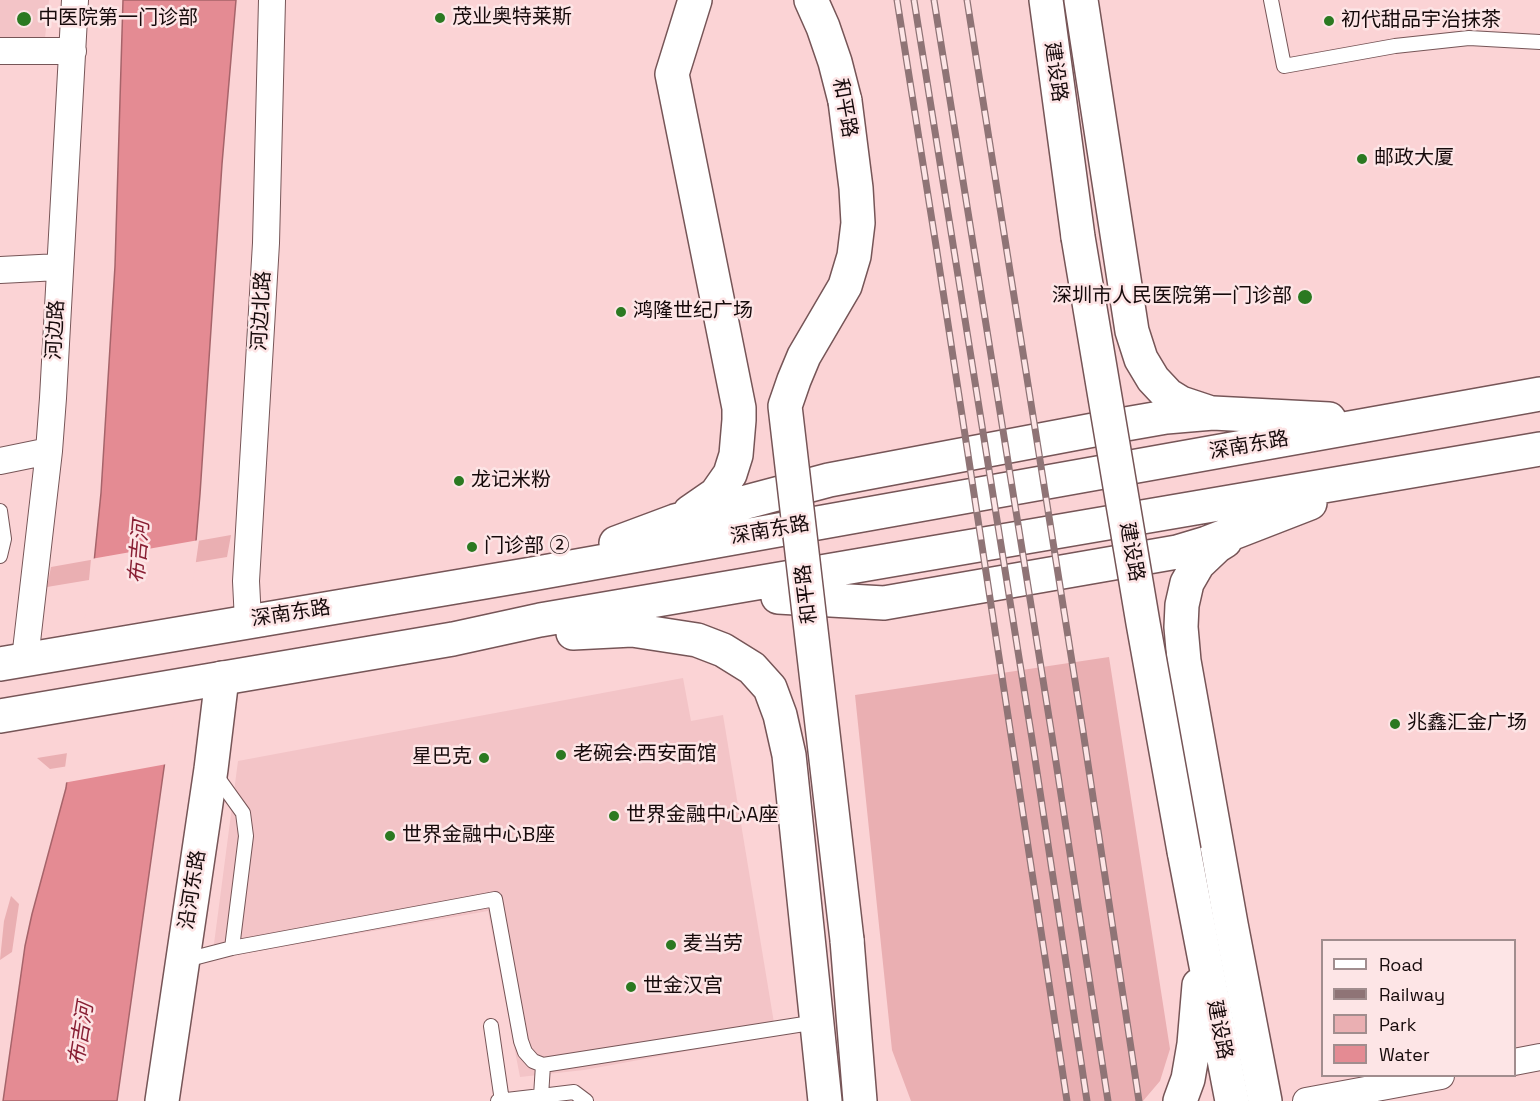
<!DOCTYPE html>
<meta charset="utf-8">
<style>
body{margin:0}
#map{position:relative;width:1540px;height:1101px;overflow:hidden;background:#fbd3d5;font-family:"Space Grotesk",sans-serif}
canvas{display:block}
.legend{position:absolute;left:1321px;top:939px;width:195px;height:138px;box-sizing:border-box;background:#fde5e6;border:2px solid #a18d8e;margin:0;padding:8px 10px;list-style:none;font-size:18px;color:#160a0b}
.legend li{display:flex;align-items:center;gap:12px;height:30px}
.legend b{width:30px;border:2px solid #a18d8e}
</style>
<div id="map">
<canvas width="1540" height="1101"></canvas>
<ul class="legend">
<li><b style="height:8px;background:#fff"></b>Road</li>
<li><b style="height:8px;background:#8f7476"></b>Railway</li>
<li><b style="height:16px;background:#eaafb2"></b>Park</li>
<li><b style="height:16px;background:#e48b93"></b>Water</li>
</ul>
</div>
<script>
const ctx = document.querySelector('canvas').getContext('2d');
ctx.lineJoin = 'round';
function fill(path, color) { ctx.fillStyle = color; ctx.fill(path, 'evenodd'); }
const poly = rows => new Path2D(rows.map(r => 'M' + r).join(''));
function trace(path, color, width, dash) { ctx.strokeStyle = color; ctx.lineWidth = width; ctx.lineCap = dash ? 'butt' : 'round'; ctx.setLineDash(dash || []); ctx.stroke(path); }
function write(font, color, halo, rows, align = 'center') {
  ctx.font = font + ' "Space Grotesk","Noto Sans SC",sans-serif'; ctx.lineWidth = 5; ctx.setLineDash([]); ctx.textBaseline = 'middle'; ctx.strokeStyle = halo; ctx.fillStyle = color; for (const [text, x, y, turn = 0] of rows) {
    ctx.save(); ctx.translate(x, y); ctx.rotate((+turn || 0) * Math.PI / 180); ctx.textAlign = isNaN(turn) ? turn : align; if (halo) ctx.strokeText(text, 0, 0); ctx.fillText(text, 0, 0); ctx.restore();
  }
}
fill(poly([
 [0,0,49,0,45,38,0,41],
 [683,678,691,721,723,715,776,1035,584,1070,520,1077,488,911,212,959,238,761]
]), '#f3c4c7');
fill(poly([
 [231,535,227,557,47,587,51,567],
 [1109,657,1170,1049,1160,1081,1143,1101,911,1101,892,1050,855,695],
 [105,747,94,762,50,769,37,758],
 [11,896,19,904,12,952,0,960,4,921]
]), '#eaafb2');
const water = poly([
 [123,0,236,0,222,164,200,494,196,541,117,1101,3,1101,25,946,32,914,66,788,90,602,101,493,115,266,123,0]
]);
fill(water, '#e48b93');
trace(water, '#a6646a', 1.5);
fill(poly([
 [199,540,167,764,63,783,87,601,91,559]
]), '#fbd3d5');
const lane = poly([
 [1271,0,1284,66,1395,46,1469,38,1540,42],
 [0,511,4,539,0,556],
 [215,774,243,813,246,836,232,948],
 [182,961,232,948,495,899,521,1041,525,1052,533,1061,543,1065,817,1022],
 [491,1026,502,1101],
 [541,1096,574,1092,586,1101],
 [498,1101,541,1096,543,1065]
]);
const street = poly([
 [0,51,73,51],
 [0,270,59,267],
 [0,461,49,451],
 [248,621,246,581,266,243,272,0],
 [25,659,49,451,53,398,75,0],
 [1514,1062,1540,1057],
 [1306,1101,1441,1076]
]);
const secondary = poly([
 [811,0,823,27,835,62,845,101],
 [1046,0,1078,237],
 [1184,851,1232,1101],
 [847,940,860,1101],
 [162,1101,211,769,222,678],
 [1180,1101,1188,1079,1194,1044,1199,985]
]);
const primary = poly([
 [1081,0,1132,331,1141,359,1153,379,1168,395,1181,403,1208,412],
 [690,512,716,494,730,474,736,455,739,420,739,408,672,74,695,0],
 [1225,541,1217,546,1198,564,1187,583,1182,605,1181,627,1184,661,1231,924,1265,1101],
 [616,543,675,521,829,480,1120,425,1166,417,1213,413,1329,419],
 [778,597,884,603,1177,552,1207,543,1310,503],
 [573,633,632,630,697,640,723,650,752,668,770,688,780,715,789,755,825,1101],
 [0,664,532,574,1540,394],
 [0,716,453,639,540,620,1540,449]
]);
trace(lane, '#765557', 16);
trace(street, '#765557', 28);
trace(secondary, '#765557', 36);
trace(primary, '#765557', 36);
trace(lane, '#fff', 14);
trace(street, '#fff', 26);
trace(secondary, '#fff', 33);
trace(primary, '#fff', 33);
const rail = poly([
 [897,0,937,252,1067,1101],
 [914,0,1032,739,1087,1101],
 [934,0,1052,736,1108,1101],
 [967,0,1083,731,1139,1101]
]);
trace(rail, '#8f7476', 7);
trace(rail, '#fde5e6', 4.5, [14]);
const secondaryBridge = poly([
 [845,101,856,188,858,223,854,256,845,286,804,356,794,380,785,406,847,940],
 [1078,237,1143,623,1184,851]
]);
trace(secondaryBridge, '#765557', 36, []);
trace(secondaryBridge, '#fff', 33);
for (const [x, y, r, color] of [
 [440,18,6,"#2b7921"],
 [24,19,8,"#2b7921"],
 [1329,21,6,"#2b7921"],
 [1362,159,6,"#2b7921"],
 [1305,297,8,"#2b7921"],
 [621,312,6,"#2b7921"],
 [459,481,6,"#2b7921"],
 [472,547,6,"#2b7921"],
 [1395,724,6,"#2b7921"],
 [561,755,6,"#2b7921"],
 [484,758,6,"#2b7921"],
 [614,816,6,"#2b7921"],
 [390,836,6,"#2b7921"],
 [671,945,6,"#2b7921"],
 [631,987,6,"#2b7921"]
]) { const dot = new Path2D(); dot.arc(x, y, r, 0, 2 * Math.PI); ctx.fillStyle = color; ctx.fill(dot); trace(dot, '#fde5e6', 2); }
write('20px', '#160a0b', '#fde5e6', [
 ["茂业奥特莱斯",452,18],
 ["中医院第一门诊部",38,19],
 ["初代甜品宇治抹茶",1341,21],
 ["邮政大厦",1374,159],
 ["深圳市人民医院第一门诊部",1292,297,"right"],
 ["鸿隆世纪广场",633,312],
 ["龙记米粉",471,481],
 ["门诊部 ②",484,547],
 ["兆鑫汇金广场",1407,724],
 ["老碗会·西安面馆",573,755],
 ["星巴克",472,758,"right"],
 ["世界金融中心A座",626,816],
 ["世界金融中心B座",402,836],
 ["麦当劳",683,945],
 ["世金汉宫",643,987]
], 'left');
write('20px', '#160a0b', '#fde5e6', [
 ["建设路",1055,72,82],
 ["和平路",844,108,80],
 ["河边北路",262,311,-87],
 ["河边路",56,330,-87],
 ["深南东路",1249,446,-10],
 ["深南东路",770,531,-10],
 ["建设路",1131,552,80],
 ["和平路",807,594,-97],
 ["深南东路",291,614,-9],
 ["沿河东路",193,890,-81],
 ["建设路",1219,1030,79]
]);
write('italic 21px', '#881f34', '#fde5e6', [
 ["布吉河",140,552,-85],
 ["布吉河",82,1034,-81]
]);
</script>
